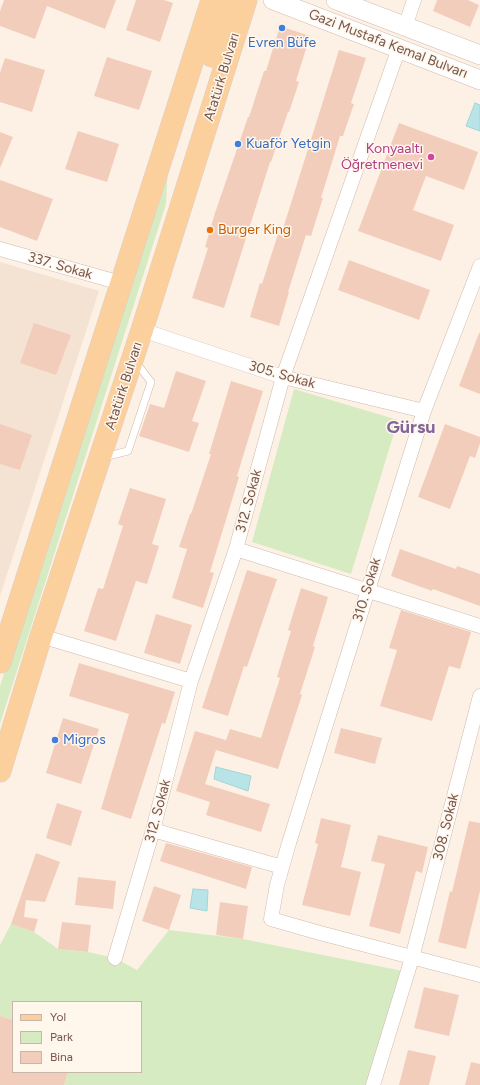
<!DOCTYPE html>
<meta charset="utf-8">
<style>
body{margin:0}
#map{position:relative;width:480px;height:1085px;overflow:hidden;background:#fdf1e5;font-family:Figtree,sans-serif}
canvas{display:block}
.legend{position:absolute;left:12px;top:1001px;width:130px;height:72px;box-sizing:border-box;background:#fff6ec;border:1px solid #c8b6ab;margin:0;padding:5px 7px;list-style:none;font-size:12px;color:#76554a}
.legend li{display:flex;align-items:center;gap:8px;height:20px}
.legend b{width:20px;border:1px solid #c8b6ab}
</style>
<div id="map">
<canvas width="480" height="1085"></canvas>
<ul class="legend">
<li><b style="height:5px;background:#fcd09d"></b>Yol</li>
<li><b style="height:11px;background:#d7ebc3"></b>Park</li>
<li><b style="height:11px;background:#f3cdbc"></b>Bina</li>
</ul>
</div>
<script>
const ctx = document.querySelector('canvas').getContext('2d');
ctx.lineJoin = 'round';
function fill(path, color) { ctx.fillStyle = color; ctx.fill(path, 'evenodd'); }
const poly = rows => new Path2D(rows.map(r => 'M' + r).join(''));
function trace(path, color, width, dash) { ctx.strokeStyle = color; ctx.lineWidth = width; ctx.lineCap = dash ? 'butt' : 'round'; ctx.setLineDash(dash || []); ctx.stroke(path); }
function write(font, color, halo, rows, align = 'center') {
  ctx.font = font + ' Figtree,sans-serif'; ctx.lineWidth = 3; ctx.setLineDash([]); ctx.textBaseline = 'middle'; ctx.strokeStyle = halo; ctx.fillStyle = color; for (const [text, x, y, turn = 0] of rows) {
    ctx.save(); ctx.translate(x, y); ctx.rotate((+turn || 0) * Math.PI / 180); ctx.textAlign = isNaN(turn) ? turn : align; if (halo) ctx.strokeText(text, 0, 0); ctx.fillText(text, 0, 0); ctx.restore();
  }
}
fill(poly([
 [0,262,99,291,0,596]
]), '#f4e2d3');
fill(poly([
 [212,11,168,165,166,204,0,724,0,686],
 [294,389,398,420,351,574,252,542],
 [11,924,34,932,58,949,88,952,115,958,137,970,169,930,243,939,408,972,373,1085,64,1085,68,1072,141,1072,141,1002,13,1002,13,1020,0,1016,0,945]
]), '#d7ebc3');
const water = poly([
 [475,103,480,105,480,131,466,126,475,103],
 [216,767,251,776,248,791,214,779,216,767],
 [193,889,208,890,207,911,190,908,193,889]
]);
fill(water, '#b9e4e7');
trace(water, '#9fd5d9', 1);
fill(poly([
 [4,0,116,0,105,29,47,6,35,39,0,26,0,11],
 [136,0,164,0,173,3,160,42,126,30],
 [437,0,468,0,479,5,470,27,433,11],
 [280,26,310,36,296,81,299,82,289,112,288,112,271,162,270,162,224,308,192,298,208,248,205,247,215,213,248,117,249,117,264,71,266,71],
 [339,50,366,58,351,103,354,104,343,136,340,136,321,198,323,198,311,236,306,235,288,292,289,292,279,326,250,317,260,283,262,284,278,234,281,235],
 [107,57,152,71,139,110,94,96],
 [5,58,45,70,32,112,0,102,0,73],
 [399,123,478,152,464,190,426,176,413,210,454,225,441,261,358,231],
 [78,131,119,144,107,182,65,169],
 [0,132,13,137,0,168],
 [0,180,53,199,37,241,0,227],
 [349,260,430,290,419,320,338,290],
 [34,323,71,335,56,375,20,363],
 [479,333,480,333,480,394,459,386],
 [176,371,206,381,192,421,199,423,189,452,139,436,150,404,164,408],
 [231,381,263,391,237,476,239,477,210,572,214,573,203,608,172,598,187,549,179,547,190,514,191,514,211,454,209,454],
 [0,424,32,435,20,470,0,464],
 [445,424,480,437,480,443,475,458,470,456,450,509,418,497],
 [130,488,166,499,152,544,159,546,147,584,136,581,116,641,84,631,98,588,103,589,123,526,118,524],
 [400,549,456,569,457,566,480,574,480,606,433,589,432,591,391,576],
 [247,570,277,579,247,667,244,666,228,716,202,708],
 [301,588,328,597,313,646,315,647,300,694,302,695,278,769,216,750,205,784,270,804,261,832,206,815,210,802,176,791,195,731,226,740,230,729,261,738,280,678,277,677,291,631,288,630],
 [401,610,471,632,460,669,449,666,432,721,380,706,397,650,389,648],
 [156,614,192,625,180,664,144,653],
 [79,663,175,692,165,724,162,723,131,819,101,809,129,714,69,696],
 [63,718,99,729,81,784,46,773],
 [341,728,382,738,375,764,334,753],
 [57,803,82,811,71,846,46,838],
 [321,818,351,825,341,867,361,872,350,916,302,905,318,844,315,843],
 [469,821,480,823,480,891,466,949,438,942,450,891,452,892],
 [378,835,428,847,422,873,416,871,400,934,369,926,385,864,371,861],
 [166,843,252,867,246,889,160,861],
 [36,853,60,862,45,902,26,900,24,917,38,919,34,932,11,924],
 [78,877,116,881,113,909,75,905],
 [154,886,181,895,169,930,142,921],
 [220,902,248,906,243,939,216,935],
 [62,922,91,925,88,952,58,949],
 [424,987,459,995,449,1036,414,1028],
 [0,1016,13,1020,13,1072,68,1072,64,1085,0,1085],
 [408,1050,436,1056,429,1085,399,1085],
 [471,1062,480,1064,480,1085,465,1085]
]), '#f3cdbc');
const lane = poly([
 [104,457,128,451,151,382,135,361]
]);
const street = poly([
 [405,27,414,0],
 [0,249,121,283],
 [480,266,424,411,289,843,277,885,271,919,320,933,480,975],
 [142,330,283,377,424,411],
 [236,549,480,626],
 [41,636,191,681],
 [153,830,282,867],
 [115,958,153,830,191,681,236,549,283,377,399,48],
 [373,1085,412,958,480,696]
]);
const secondary = poly([
 [273,0,480,80],
 [336,0,480,55]
]);
const primary = poly([
 [212,56,229,0],
 [0,662,212,0],
 [0,771,41,636,142,330,246,0]
]);
trace(lane, '#d1baae', 8);
trace(street, '#d1baae', 15);
trace(secondary, '#d4b9ab', 20);
trace(primary, '#d9cfcc', 23);
trace(lane, '#fff', 7);
trace(street, '#fff', 14);
trace(secondary, '#fff', 19);
trace(primary, '#fcd09d', 22);
for (const [x, y, r, color] of [
 [282,28,4,"#3f7fe0"],
 [238,144,4,"#3f7fe0"],
 [431,157,4,"#d1479c"],
 [210,230,4,"#e8710a"],
 [55,740,4,"#3f7fe0"]
]) { const dot = new Path2D(); dot.arc(x, y, r, 0, 2 * Math.PI); ctx.fillStyle = color; ctx.fill(dot); trace(dot, '#fff6ec', 1.5); }
write('14px', '#366cbe', '#fff6ec', [
 ["Evren Büfe",282,43,"center"],
 ["Kuaför Yetgin",246,144],
 ["Migros",63,740]
], 'left');
write('14px', '#76554a', '#fff6ec', [
 ["Gazi Mustafa Kemal Bulvarı",388,44,21],
 ["Atatürk Bulvarı",222,77,-73],
 ["337. Sokak",60,266,16],
 ["305. Sokak",282,375,16],
 ["Atatürk Bulvarı",124,386,-72],
 ["312. Sokak",249,501,-75],
 ["310. Sokak",367,590,-73],
 ["312. Sokak",158,811,-75],
 ["308. Sokak",446,827,-76]
]);
write('14px', '#b23c85', '#fff6ec', [
 ["Konyaaltı",423,149],
 ["Öğretmenevi",423,165]
], 'right');
write('14px', '#c56008', '#fff6ec', [
 ["Burger King",218,230]
], 'left');
write('bold 18px', '#83659a', '#fff6ec', [
 ["Gürsu",411,428]
]);
</script>
